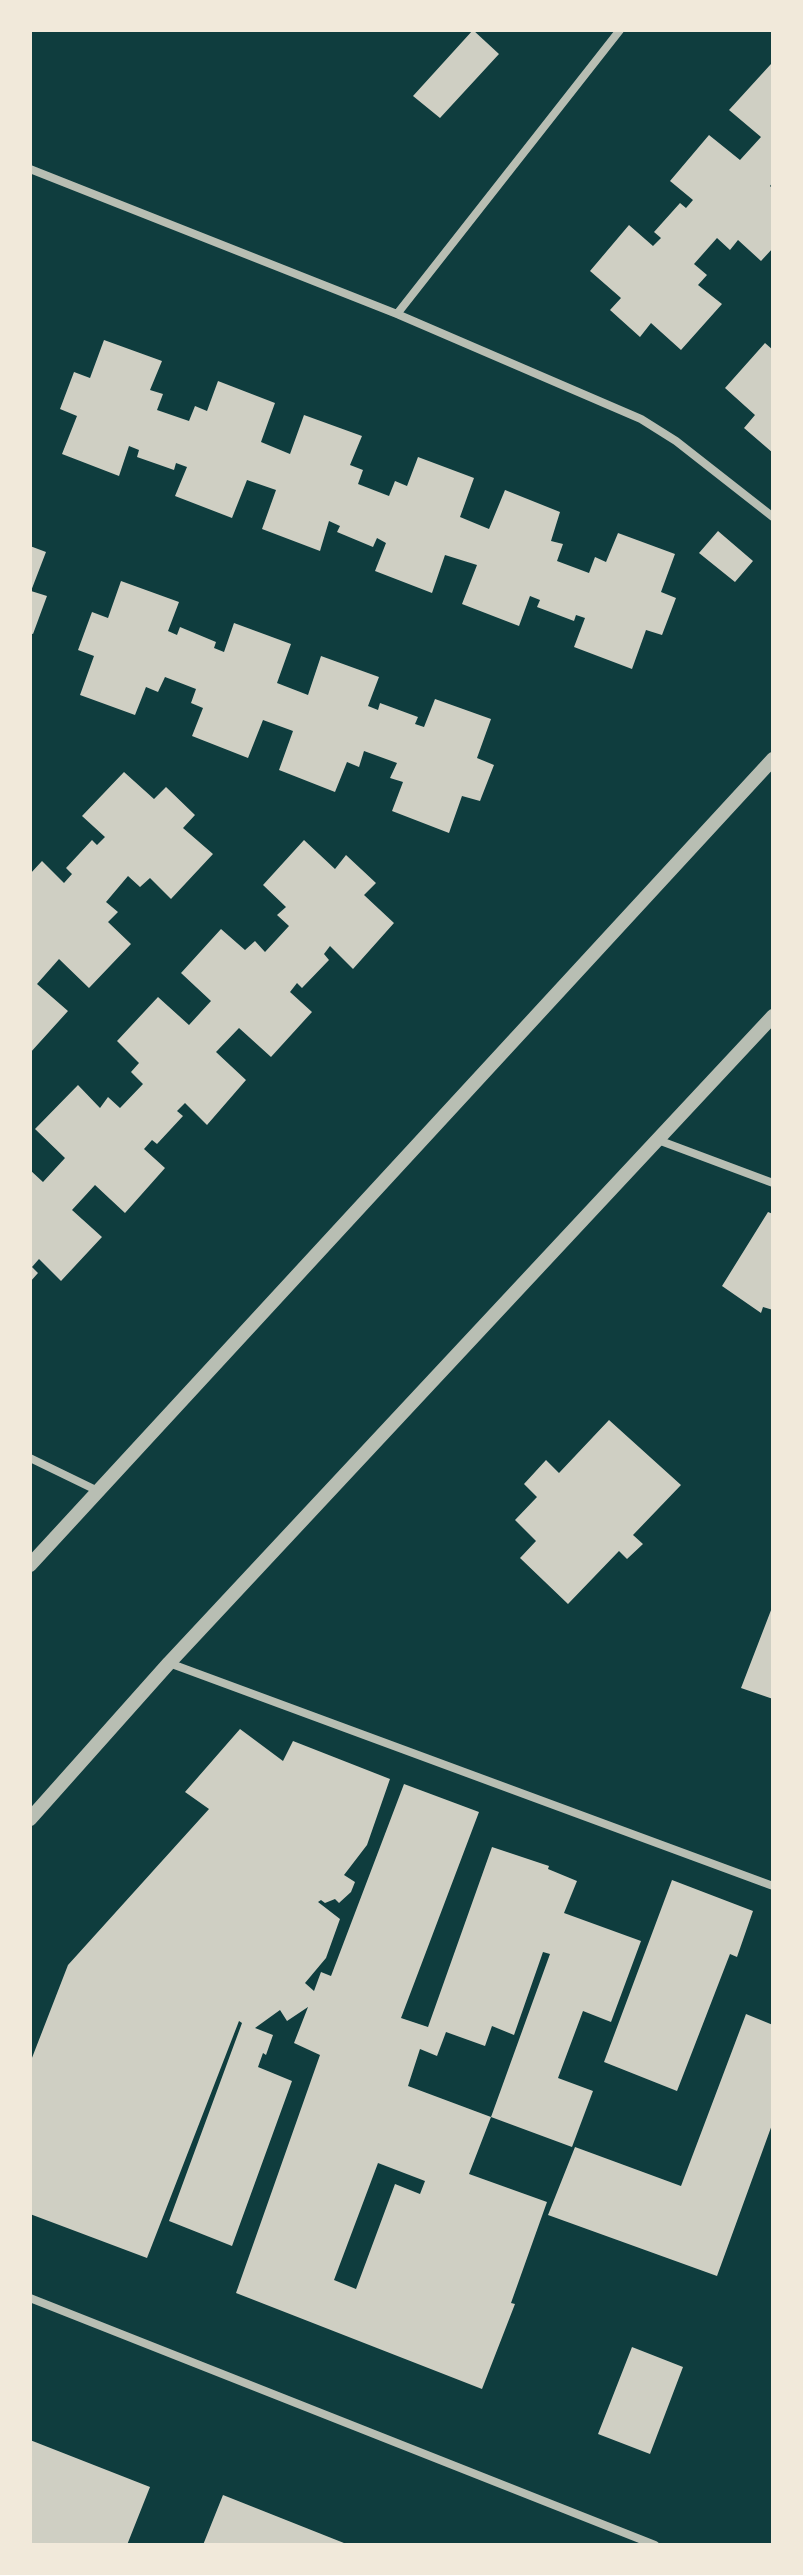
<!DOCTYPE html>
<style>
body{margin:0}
#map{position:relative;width:803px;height:2575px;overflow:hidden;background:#0f3d3e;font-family:Ubuntu,sans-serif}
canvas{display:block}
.frame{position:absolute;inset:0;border:32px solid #f1e9da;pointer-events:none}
</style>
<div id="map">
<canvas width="803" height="2575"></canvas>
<div class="frame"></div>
</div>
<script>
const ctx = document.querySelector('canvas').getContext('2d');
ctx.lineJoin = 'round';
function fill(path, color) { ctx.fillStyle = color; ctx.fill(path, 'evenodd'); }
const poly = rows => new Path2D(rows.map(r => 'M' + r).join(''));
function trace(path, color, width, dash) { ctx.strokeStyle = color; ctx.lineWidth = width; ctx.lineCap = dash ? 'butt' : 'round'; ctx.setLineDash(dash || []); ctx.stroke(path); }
fill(poly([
 [473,30,499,54,440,118,413,96],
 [771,64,773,182,770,186,773,189,773,248,761,261,738,240,730,250,717,238,694,264,707,275,698,285,722,304,681,350,651,323,640,337,610,310,621,298,590,271,629,225,653,246,661,238,654,232,680,203,686,208,693,200,670,181,709,135,740,160,761,137,729,110],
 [104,340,162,361,150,390,163,394,157,410,189,421,195,406,207,411,218,381,275,403,261,442,290,454,304,415,362,436,350,465,363,470,358,484,389,496,395,481,407,486,418,457,474,478,460,517,489,529,505,490,560,512,551,541,563,544,557,561,589,573,595,557,606,562,618,533,675,554,661,592,676,598,662,635,646,630,632,669,574,647,585,618,576,615,574,621,537,607,540,600,530,596,519,626,462,604,477,565,445,555,432,593,375,571,386,543,377,538,373,547,337,532,340,526,329,521,320,551,262,529,276,490,247,480,232,518,175,496,187,467,176,463,174,470,137,457,139,450,129,446,119,476,62,454,77,416,60,409,74,372,90,378],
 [765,343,773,350,773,453,744,428,755,415,725,388],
 [718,531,753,561,735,582,699,553],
 [30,546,46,552,31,591,47,596,33,634,30,633],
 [121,581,179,602,168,631,177,635,180,627,216,642,214,648,224,652,234,623,291,644,277,683,308,695,321,656,379,677,368,706,378,710,380,703,418,717,415,724,424,727,435,699,491,719,477,758,494,765,480,801,462,796,449,833,392,811,403,782,390,778,397,763,364,751,359,767,347,762,335,792,279,770,293,731,263,720,248,758,192,736,203,708,191,703,196,689,165,677,158,692,146,687,135,715,80,695,94,656,78,650,92,612,108,618],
 [124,772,154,799,166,787,195,815,183,828,213,854,171,899,150,878,140,887,128,876,106,902,118,912,108,922,131,944,89,988,59,959,37,984,68,1011,30,1053,30,874,42,861,64,883,72,874,66,868,92,840,97,845,105,837,82,816],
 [304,840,335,869,346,855,376,883,364,895,394,923,353,969,330,946,324,954,329,960,302,988,297,983,290,992,312,1012,271,1057,239,1028,216,1052,246,1080,207,1125,185,1103,177,1111,183,1116,157,1144,152,1140,144,1149,165,1168,125,1213,95,1185,72,1210,102,1237,61,1281,39,1259,32,1267,38,1273,30,1282,30,1170,43,1182,65,1158,35,1129,78,1085,100,1108,108,1097,120,1108,143,1084,131,1072,139,1063,117,1041,158,997,189,1025,211,1001,181,973,221,929,245,950,255,941,265,952,289,926,277,915,286,907,263,885],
 [768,1212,773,1214,773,1310,763,1307,761,1313,722,1286],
 [609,1420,681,1485,633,1535,643,1544,627,1559,619,1551,568,1604,520,1558,536,1541,515,1520,537,1497,524,1484,546,1460,559,1473],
 [773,1605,773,1699,741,1688],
 [240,1729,283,1761,293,1741,390,1779,367,1845,344,1875,355,1882,351,1892,339,1903,335,1899,325,1903,321,1900,318,1902,340,1919,326,1958,305,1983,314,1991,321,1972,331,1976,404,1784,479,1812,401,2018,428,2027,492,1847,549,1866,548,1869,577,1881,564,1913,641,1941,611,2022,583,2011,558,2078,593,2091,572,2147,491,2117,469,2174,547,2202,511,2303,515,2304,482,2389,236,2293,320,2055,294,2043,308,2007,287,2021,280,2010,255,2028,273,2035,266,2055,263,2053,258,2067,292,2081,232,2246,169,2221,242,2023,239,2021,147,2258,30,2214,30,2063,68,1965,209,1809,185,1792],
 [543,1952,550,1954,491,2117,408,2086,420,2049,437,2056,446,2032,485,2046,492,2026,514,2035],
 [378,2163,425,2181,420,2194,395,2184,356,2289,334,2280],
 [672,1880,753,1911,737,1957,730,1954,677,2091,604,2062],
 [746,2014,773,2025,773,2122,717,2276,548,2215,575,2147,681,2186],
 [632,2347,683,2367,650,2454,598,2434],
 [30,2440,150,2487,127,2545,30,2545],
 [223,2495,349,2545,203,2545]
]), '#cfcfc3');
trace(poly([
 [30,169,397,314,641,419,676,441,773,517],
 [397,314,620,30],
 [658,1140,773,1183],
 [30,1458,98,1491],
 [169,1663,773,1886],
 [30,2298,655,2545]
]), '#b8beb3', 8);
trace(poly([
 [30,1565,773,759],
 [30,1819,169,1663,773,1016]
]), '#b8beb3', 14);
</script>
